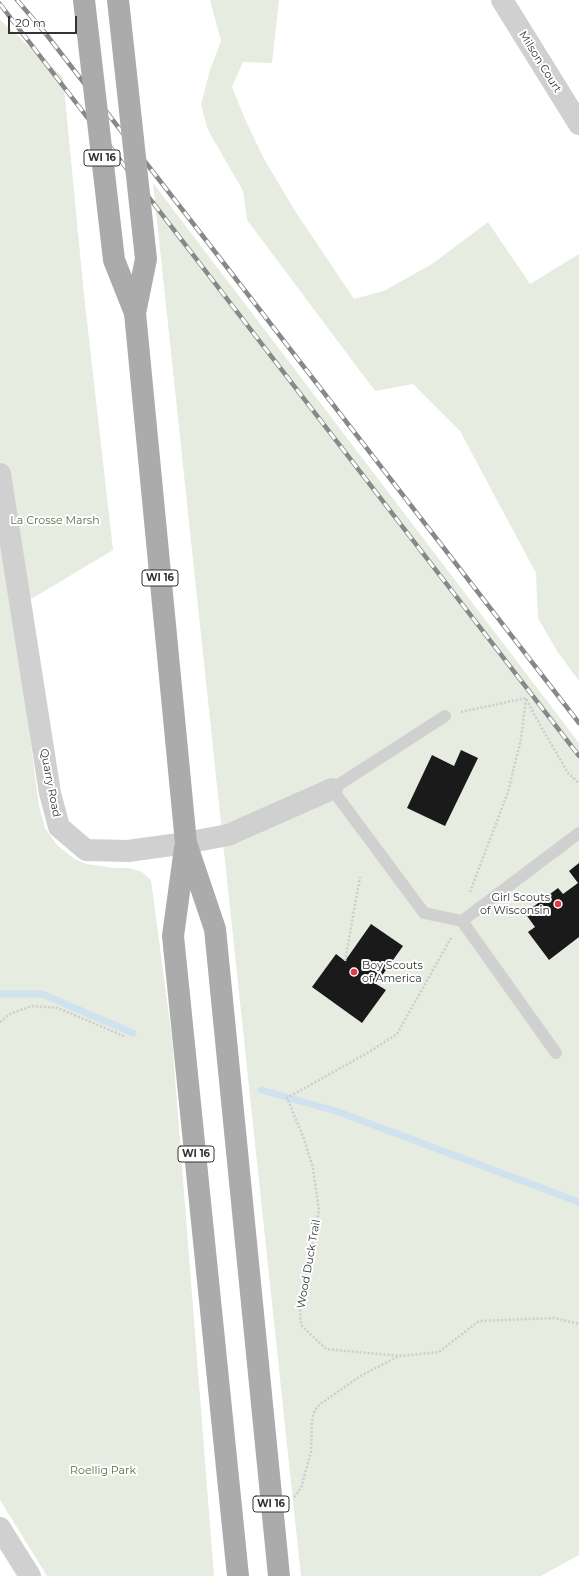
<!DOCTYPE html>
<style>
body{margin:0}
#map{position:relative;width:579px;height:1576px;overflow:hidden;background:#fff;font-family:Montserrat,sans-serif}
canvas{display:block}
.scale{position:absolute;left:8px;top:16px;width:69px;height:18px;box-sizing:border-box;border:2px solid #333;border-top:0;padding-left:5px;font-size:12px;line-height:14px;white-space:nowrap;color:#333;-webkit-text-stroke:3px #fff;paint-order:stroke}
</style>
<div id="map">
<canvas width="579" height="1576"></canvas>
<div class="scale">20 m</div>
</div>
<script>
const ctx = document.querySelector('canvas').getContext('2d');
ctx.lineJoin = 'round';
function fill(path, color) { ctx.fillStyle = color; ctx.fill(path, 'evenodd'); }
const poly = rows => new Path2D(rows.map(r => 'M' + r).join(''));
function trace(path, color, width, dash) { ctx.strokeStyle = color; ctx.lineWidth = width; ctx.lineCap = dash ? 'butt' : 'round'; ctx.setLineDash(dash || []); ctx.stroke(path); }
function write(font, color, halo, rows, align = 'center') {
  ctx.font = font + ' Montserrat,sans-serif'; ctx.lineWidth = 4; ctx.setLineDash([]); ctx.textBaseline = 'middle'; ctx.strokeStyle = halo; ctx.fillStyle = color; for (const [text, x, y, turn = 0] of rows) {
    ctx.save(); ctx.translate(x, y); ctx.rotate((+turn || 0) * Math.PI / 180); ctx.textAlign = isNaN(turn) ? turn : align; if (halo) ctx.strokeText(text, 0, 0); ctx.fillText(text, 0, 0); ctx.restore();
  }
}
fill(poly([
 [210,0,279,0,272,63,243,62,232,87,245,119,264,159,295,211,354,299,384,291,432,264,488,222,530,284,579,254,579,681,557,651,538,618,536,573,460,431,413,384,375,391,247,220,243,191,208,130,201,105,210,70,221,41],
 [0,20,63,77,84,295,113,550,13,610,39,806,45,828,57,845,73,858,86,864,115,868,130,868,142,872,151,880,172,1039,214,1576,47,1576,0,1500],
 [153,183,579,743,579,1555,541,1576,301,1576]
]), '#e6ecdf');
trace(poly([
 [0,994,42,994,133,1033],
 [261,1090,336,1111,579,1202]
]), '#cfe2ee', 7);
fill(poly([
 [461,750,478,758,445,826,407,808,432,755,454,766],
 [579,863,579,937,549,960,528,932,535,927,525,913,558,888,563,894,578,883,569,871],
 [371,924,403,946,376,984,386,990,362,1023,312,987,336,954,345,961]
]), '#1a1a1a');
trace(poly([
 [461,712,526,698,535,716,568,773,579,783],
 [470,892,508,792,521,739,526,698],
 [451,938,397,1034,369,1052,287,1098,304,1139,313,1168,319,1211,300,1306,301,1325,326,1349,400,1356,439,1352,479,1321,554,1318,579,1324],
 [345,961,360,877],
 [0,1022,10,1014,32,1006,58,1008,126,1037],
 [294,1497,301,1488,311,1452,312,1421,315,1410,320,1404,362,1375,399,1356]
]), '#cdcdcd', 2.5, [2, 2]);
trace(poly([
 [445,716,332,789,424,913,462,921,556,1053],
 [462,921,579,833]
]), '#d0d0d0', 12);
trace(poly([
 [502,0,579,124],
 [0,474,50,793,59,827,86,850,128,851,186,843,228,835,332,789],
 [0,1528,30,1576]
]), '#d0d0d0', 22);
trace(poly([
 [135,313,186,843,215,929,279,1576],
 [185,848,173,936,238,1576]
]), '#ababab', 22);
const rail = poly([
 [17,0,46,34,202,235,579,723],
 [0,4,579,756]
]);
trace(rail, '#888', 4.5);
trace(rail, '#fff', 3, [9]);
trace(poly([
 [84,0,114,260,135,313],
 [118,0,146,259,135,313]
]), '#ababab', 22);
for (const [x, y, r, color] of [
 [558,904,4,"#e63946"],
 [354,972,4,"#e63946"]
]) { const dot = new Path2D(); dot.arc(x, y, r, 0, 2 * Math.PI); ctx.fillStyle = color; ctx.fill(dot); trace(dot, '#fff', 1.5); }
for (const [x, y, w] of [
 [102,158,36],
 [160,578,36],
 [196,1154,36],
 [271,1504,36]
]) { const box = new Path2D(); box.roundRect(x - w / 2, y - 8, w, 16, 3); ctx.fillStyle = '#fff'; ctx.fill(box); trace(box, '#333', 1); }
write('bold 10px', '#333', null, [
 ["WI 16",102,158],
 ["WI 16",160,578],
 ["WI 16",196,1154],
 ["WI 16",271,1504]
]);
write('11px', '#333', '#fff', [
 ["Milson Court",540,62,58],
 ["Quarry Road",50,783,79],
 ["Wood Duck Trail",309,1264,-80]
]);
write('11px', '#56703f', '#fff', [
 ["La Crosse Marsh",55,521],
 ["Roellig Park",103,1471]
]);
write('11px', '#333', '#fff', [
 ["Girl Scouts",550,898],
 ["of Wisconsin",550,911],
 ["Boy Scouts",362,966,"left"],
 ["of America",362,979,"left"]
], 'right');
</script>
